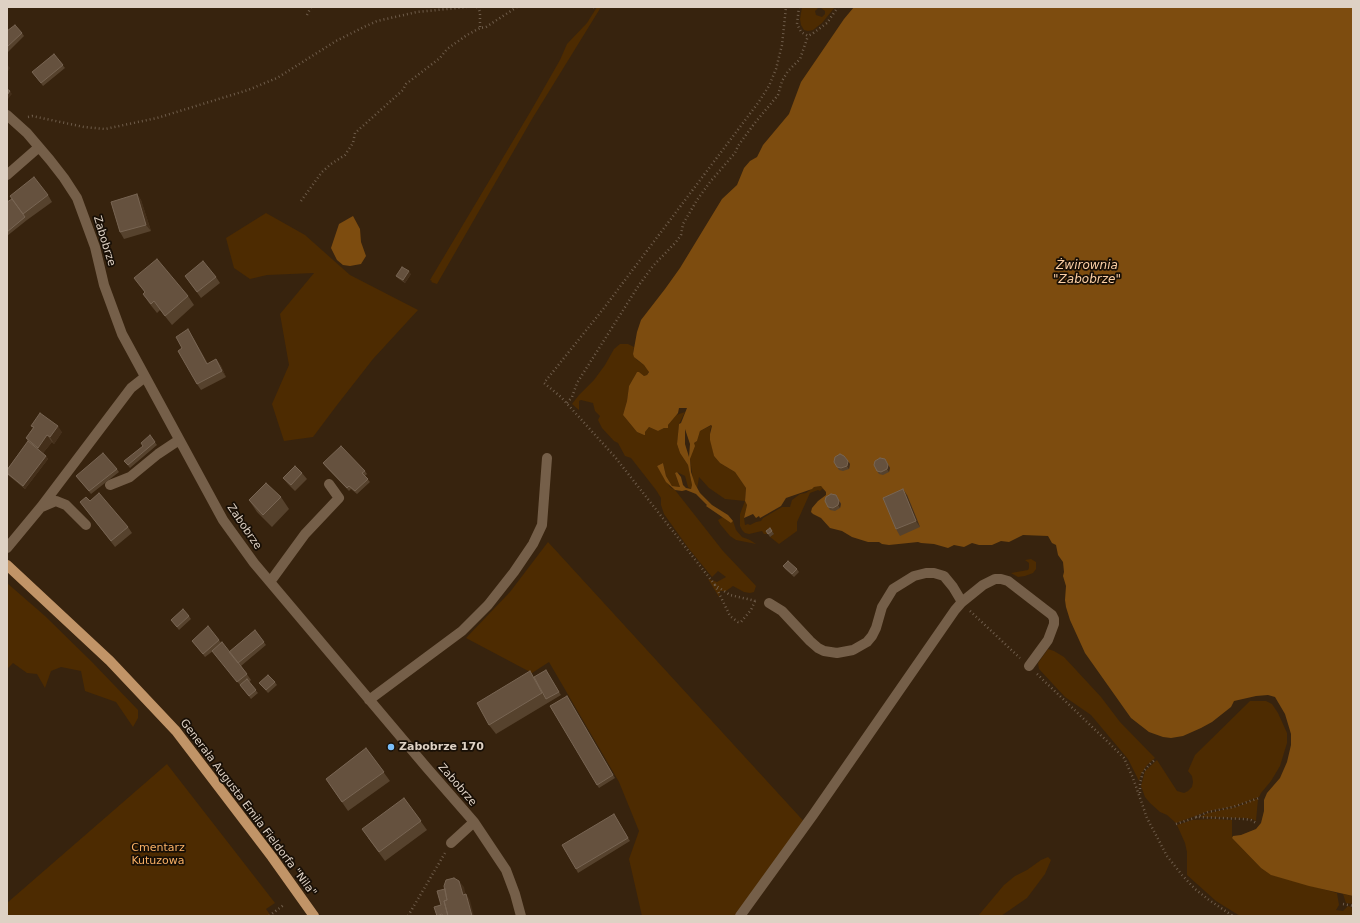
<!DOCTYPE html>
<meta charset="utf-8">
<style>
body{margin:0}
#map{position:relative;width:1360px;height:923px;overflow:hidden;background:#37230e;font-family:"DejaVu Sans",sans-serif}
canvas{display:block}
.frame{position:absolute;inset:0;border:8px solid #ded1c4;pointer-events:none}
</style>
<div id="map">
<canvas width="1360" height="923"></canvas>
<div class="frame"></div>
</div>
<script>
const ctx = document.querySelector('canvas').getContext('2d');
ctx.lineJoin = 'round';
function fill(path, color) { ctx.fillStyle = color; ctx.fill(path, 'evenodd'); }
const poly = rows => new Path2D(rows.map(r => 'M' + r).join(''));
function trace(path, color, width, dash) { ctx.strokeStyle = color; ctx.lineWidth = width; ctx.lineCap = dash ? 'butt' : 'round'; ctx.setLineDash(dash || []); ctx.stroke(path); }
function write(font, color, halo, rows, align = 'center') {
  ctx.font = font + ' "DejaVu Sans",sans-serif'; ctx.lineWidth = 3.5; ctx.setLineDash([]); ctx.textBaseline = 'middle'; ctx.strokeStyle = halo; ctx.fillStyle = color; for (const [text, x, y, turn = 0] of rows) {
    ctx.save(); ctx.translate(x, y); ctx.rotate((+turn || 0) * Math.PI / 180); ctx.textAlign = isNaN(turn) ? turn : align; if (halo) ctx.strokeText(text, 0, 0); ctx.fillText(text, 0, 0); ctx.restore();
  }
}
fill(poly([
 [597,7,601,7,532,119,437,284,431,282,432,281,430,280,532,109,560,60,567,44,587,23],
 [802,7,835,7,822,23,813,30,808,31,804,30,801,25,800,19],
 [818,8,821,8,825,11,825,14,822,17,816,15,815,11],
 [266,213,305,235,350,275,418,310,373,359,337,405,313,437,284,441,272,404,289,365,280,314,314,273,267,275,250,279,234,268,226,238],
 [620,344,628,344,634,347,633,354,637,360,644,365,649,371,647,375,644,376,639,372,637,372,629,386,627,401,623,415,637,432,644,435,645,432,649,427,658,431,664,428,667,428,668,425,676,415,685,412,679,424,677,444,680,453,688,465,692,485,691,489,688,487,685,476,677,472,675,473,680,487,672,486,666,476,663,463,657,466,670,487,675,490,723,551,756,586,754,592,750,593,744,592,733,586,726,591,720,591,719,597,708,579,717,582,726,577,718,571,712,577,689,549,664,514,661,505,661,498,656,490,631,458,625,456,618,443,614,441,602,428,598,420,600,416,595,411,593,403,581,400,579,401,579,410,572,404,579,395,594,380,605,365,614,349],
 [712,425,710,430,710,437,714,456,720,463,735,472,746,488,745,501,747,505,744,518,745,525,748,524,750,525,756,522,761,521,763,518,782,507,790,507,792,500,800,494,806,493,814,487,821,486,825,490,822,489,820,491,818,490,810,493,797,522,797,531,779,544,770,537,774,534,764,534,762,531,749,534,745,533,742,530,740,526,740,514,745,501,725,499,709,488,699,477,697,489,693,479,690,459,694,443,697,441,700,431],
 [723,517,731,523,733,521,736,530,742,537,750,540,756,544,736,540,730,536,720,524,718,520],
 [548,542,809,827,745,916,642,916,629,859,639,831,619,782,549,662,532,673,466,638,510,592],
 [1031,559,1036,562,1036,569,1033,573,1025,576,1018,577,1011,573,1028,570,1029,568,1029,563,1025,560],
 [7,583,45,616,92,662,138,710,138,718,133,727,116,702,85,691,81,671,61,667,51,671,45,688,37,674,27,673,13,663,7,669],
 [1048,649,1054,651,1064,657,1101,697,1120,722,1155,758,1147,765,1141,774,1139,781,1128,759,1091,715,1065,697,1039,669,1038,663],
 [1250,701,1266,701,1272,704,1278,713,1287,733,1287,743,1280,766,1271,781,1261,793,1259,797,1235,806,1209,811,1176,823,1167,815,1160,812,1150,803,1145,797,1141,786,1145,771,1157,760,1177,791,1184,793,1188,791,1192,787,1193,782,1192,776,1188,771,1195,755],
 [167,764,275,903,266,909,271,916,7,916,7,903],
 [1256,799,1258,799,1256,821,1252,819,1245,818,1199,817,1208,813,1236,807],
 [1214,819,1232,820,1232,838,1261,868,1272,875,1337,893,1339,905,1336,910,1343,911,1348,906,1351,907,1353,909,1353,916,1240,916,1216,901,1187,875,1187,852,1185,843,1177,825,1192,820],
 [1048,857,1051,860,1045,874,1027,898,1001,916,978,916,1004,885,1015,876,1027,870,1041,860],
 [1343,894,1353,896,1353,904,1346,903]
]), '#4d2b01');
fill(poly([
 [854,7,1353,7,1353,896,1309,886,1271,875,1261,868,1232,838,1233,836,1241,835,1256,829,1261,823,1264,811,1264,800,1267,793,1280,778,1287,762,1291,745,1291,734,1285,714,1275,697,1268,695,1256,696,1234,701,1231,707,1212,722,1201,728,1183,736,1171,738,1163,737,1149,732,1131,718,1126,711,1085,653,1070,620,1066,607,1065,600,1066,586,1063,576,1064,572,1063,562,1058,555,1056,545,1052,543,1048,536,1023,535,1009,542,1001,541,992,545,979,545,972,543,964,547,954,545,948,548,934,544,921,543,918,542,889,545,882,544,879,542,868,542,852,537,842,531,830,528,821,518,813,514,811,512,812,508,818,501,826,495,826,492,821,486,814,487,812,489,786,498,781,506,760,518,759,516,756,518,753,514,744,518,747,505,745,501,746,488,735,472,720,463,714,456,710,440,710,434,712,426,711,425,700,431,697,441,694,443,695,446,690,459,691,472,695,484,700,493,712,505,728,515,733,521,731,523,706,506,707,505,696,494,686,490,682,491,675,490,666,482,657,466,663,463,666,476,672,486,680,487,675,473,677,472,681,477,683,485,686,488,691,489,692,485,688,465,680,453,677,444,679,424,681,423,687,408,679,408,678,413,668,425,668,428,664,428,658,431,649,427,645,432,645,435,644,435,637,432,623,415,627,401,629,386,637,372,639,372,644,376,647,375,649,372,644,365,634,357,633,354,637,332,641,320,665,289,680,268,722,199,737,185,744,168,750,161,757,157,763,145,789,114,801,82,844,19],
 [685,429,690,444,689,457,685,444],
 [353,216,360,229,361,242,366,256,361,264,350,266,343,265,337,260,331,248,339,224]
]), '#7d4c0f');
trace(poly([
 [477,7,479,9,480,13,480,28,486,27,517,7],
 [593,7,594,7],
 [799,7,797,24,801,32,808,36,812,34,827,23,838,7],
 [307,15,311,7],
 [28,117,32,116,84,127,105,129,157,118,248,90,277,78,336,41,364,27,377,21,417,12,467,7],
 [301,201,322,172,331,164,345,155,353,143,355,133,403,90,406,84,440,58,447,49,467,35,480,28],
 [567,403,572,397,577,383,639,285,653,266,676,242,681,235,683,224,697,200,710,182,735,153,738,146,754,124,778,95,782,81,788,71,800,59,808,36],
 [715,585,615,457,561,397,544,383,604,308,758,103,769,86,776,69,782,45,786,7],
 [755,601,751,610,741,622,738,622,730,616,715,585,730,595,756,601],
 [970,611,1020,658],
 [1037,674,1111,745,1124,758,1133,778,1147,818,1167,856,1182,875,1195,889,1209,900,1233,916],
 [1140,793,1140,783,1143,772,1150,764,1156,759],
 [1196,817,1208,812,1233,807,1259,798],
 [1176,824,1197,817,1245,819,1251,820,1256,823],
 [1343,904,1353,906],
 [269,916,285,904],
 [408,916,445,853]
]), '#6f5d4b', 2.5, [1, 3]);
trace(poly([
 [7,115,27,133,50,160,64,178,77,198,95,247,104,285,122,334,223,520,254,563,427,768,474,822,506,870,515,894,521,916],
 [7,175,39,147],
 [110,485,130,477,158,454,179,440],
 [42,507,56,501,66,505,86,525],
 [7,548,41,507,131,388,145,377],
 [270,582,305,534,339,498,329,484],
 [769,603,782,611,810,641,818,648,824,651,837,653,853,650,867,642,872,636,876,628,882,607,893,589,914,576,926,573,934,573,944,576,953,587,962,602],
 [369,700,462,631,488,605,514,572,533,544,542,525,547,458],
 [451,843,474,822],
 [740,916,813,815,955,610,962,602,983,585,995,579,1001,579,1008,581,1052,615,1054,619,1054,624,1048,640,1029,666]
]), '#755f49', 10);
trace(poly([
 [7,565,110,661,176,731,272,857,314,916]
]), '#c19467', 10);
fill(poly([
 [7,31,22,33,24,36,7,53],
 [54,54,65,68,43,86,32,72],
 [137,194,141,200,151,231,124,239,120,232],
 [48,195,52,202,27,220,7,236,7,202],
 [411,274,405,283,399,279,396,276],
 [185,276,216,277,220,283,201,298],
 [134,278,188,296,194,305,172,325,160,310,157,313,149,303,143,294,145,292],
 [192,336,208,364,216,359,221,366,226,377,201,390,197,384,182,348],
 [31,426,62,432,54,444,52,442,43,453,46,456,48,459,25,489,8,475,7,474,7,470,28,441,26,438,33,428],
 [150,435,157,445,130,468,124,461,143,446],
 [844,456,850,464,849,469,843,471,839,470,837,467],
 [885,459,890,468,889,472,883,475,879,474,877,471],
 [323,463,365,471,367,474,365,476,370,482,357,494,351,489,349,491,325,466],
 [117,469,119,472,91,494,76,476],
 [302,473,307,479,295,491,288,484,283,478],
 [836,495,841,504,840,508,835,511,830,510,828,507],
 [907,495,920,527,900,536,896,529],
 [281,497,289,509,272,527,257,512,249,500],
 [90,501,128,527,132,533,115,547,80,502],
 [770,528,774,534,770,537,766,531],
 [783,566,797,569,799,572,794,577,785,569],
 [189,616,191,619,179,630,171,620],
 [255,630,266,645,241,666,251,680,249,682,258,693,251,699,213,651,205,657,192,641,219,640,229,652],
 [546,670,561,695,496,734,489,725,534,677],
 [275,682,277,685,268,693,259,683],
 [567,696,615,778,599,788,597,785],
 [366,748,390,781,348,811,326,779],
 [404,798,427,830,385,861,368,838],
 [614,814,630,841,578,873,576,869]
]), '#56422d');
fill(poly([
 [7,64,10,68,7,73],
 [10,91,12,94,8,99,7,98,7,95],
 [137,194,141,200,151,231,146,225],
 [409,271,411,274,405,283,403,280],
 [188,329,192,336,212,370,207,364],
 [216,359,221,366,226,377,222,371],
 [58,426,62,432,54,444,50,437],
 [47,435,52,442,42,454,38,448],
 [46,456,48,459,25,489,23,486],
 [844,456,850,464,849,469,847,466],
 [885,459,890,468,889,472,887,469],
 [903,489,907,495,920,527,916,521],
 [836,495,841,504,840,508,838,505],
 [530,671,536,680,546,699,542,693],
 [459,881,464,887,467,901,463,895],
 [466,894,470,900,474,916,472,916]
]), '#442f1a');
const building = poly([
 [15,25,22,33,7,47,7,31,15,25],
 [54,54,63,65,41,83,32,72,54,54],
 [7,89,10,91,7,95,7,89],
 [34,177,48,195,23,214,10,196,34,177],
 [137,194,146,225,120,232,111,202,137,194],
 [12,199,25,217,7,232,7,202,12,199],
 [157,259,188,296,165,316,154,301,151,304,143,294,145,292,134,278,157,259],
 [203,261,216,277,197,292,185,276,203,261],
 [402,267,409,271,403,280,396,276,402,267],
 [188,329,207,364,216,359,222,371,197,384,178,351,182,348,176,337,188,329],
 [40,413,58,426,50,437,47,435,38,448,26,438,34,427,31,426,40,413],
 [150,435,155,442,128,465,124,461,143,446,141,443,150,435],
 [28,441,46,456,23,486,7,473,7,470,28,441],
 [341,446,365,471,362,473,368,479,355,491,349,486,347,488,323,463,341,446],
 [103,453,117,469,89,491,76,476,103,453],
 [840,454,844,456,848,461,847,466,841,468,837,467,834,462,835,457,840,454],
 [880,458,885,459,888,465,887,469,881,472,877,471,874,465,875,461,880,458],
 [295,466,302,473,291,485,283,478,295,466],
 [266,483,281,497,263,515,249,500,266,483],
 [903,489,916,521,896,529,883,498,903,489],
 [99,493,128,527,111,541,80,502,86,497,90,501,99,493],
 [831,494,836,495,839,501,838,505,833,508,828,507,825,501,826,497,831,494],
 [770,528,772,531,768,534,766,531,770,528],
 [788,561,797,569,792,574,783,566,788,561],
 [183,609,189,616,177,627,171,620,183,609],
 [208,626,219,640,203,654,192,641,208,626],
 [255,630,264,642,238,663,229,652,255,630],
 [222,642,247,674,237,682,212,651,222,642],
 [546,670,559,692,546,699,534,677,546,670],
 [530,671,542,693,489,725,477,703,530,671],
 [268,675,275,682,266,690,259,683,268,675],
 [247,679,256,690,249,696,240,685,247,679],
 [567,696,613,775,597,785,550,706,567,696],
 [366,748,384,772,342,802,326,779,366,748],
 [404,798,421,821,379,852,362,829,404,798],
 [614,814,628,838,576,869,562,845,614,814],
 [454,878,459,881,463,895,466,894,472,916,448,916,444,901,447,900,444,886,446,880,454,878],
 [445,889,447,900,444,901,448,916,443,916,442,914,437,916,434,907,441,905,437,891,445,889]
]);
fill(building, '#65513e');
trace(building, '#786553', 1);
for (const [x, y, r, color] of [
 [391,747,4,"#7abef8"]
]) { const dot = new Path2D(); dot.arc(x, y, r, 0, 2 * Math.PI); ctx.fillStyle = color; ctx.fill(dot); trace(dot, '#180f06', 1.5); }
write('11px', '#ded1c4', '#180f06', [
 ["Zabobrze",104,241,73],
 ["Zabobrze",244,527,56],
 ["Zabobrze",457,785,49],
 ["Generała Augusta Emila Fieldorfa \"Nila\"",248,808,53]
]);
write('bold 11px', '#ded1c4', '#180f06', [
 ["Zabobrze 170",399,747]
], 'left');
write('11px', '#fab165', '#180f06', [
 ["Cmentarz",158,848],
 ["Kutuzowa",158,861]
]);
write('italic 12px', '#fdd0a5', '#180f06', [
 ["Żwirownia",1087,266],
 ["\"Zabobrze\"",1087,280]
]);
</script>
